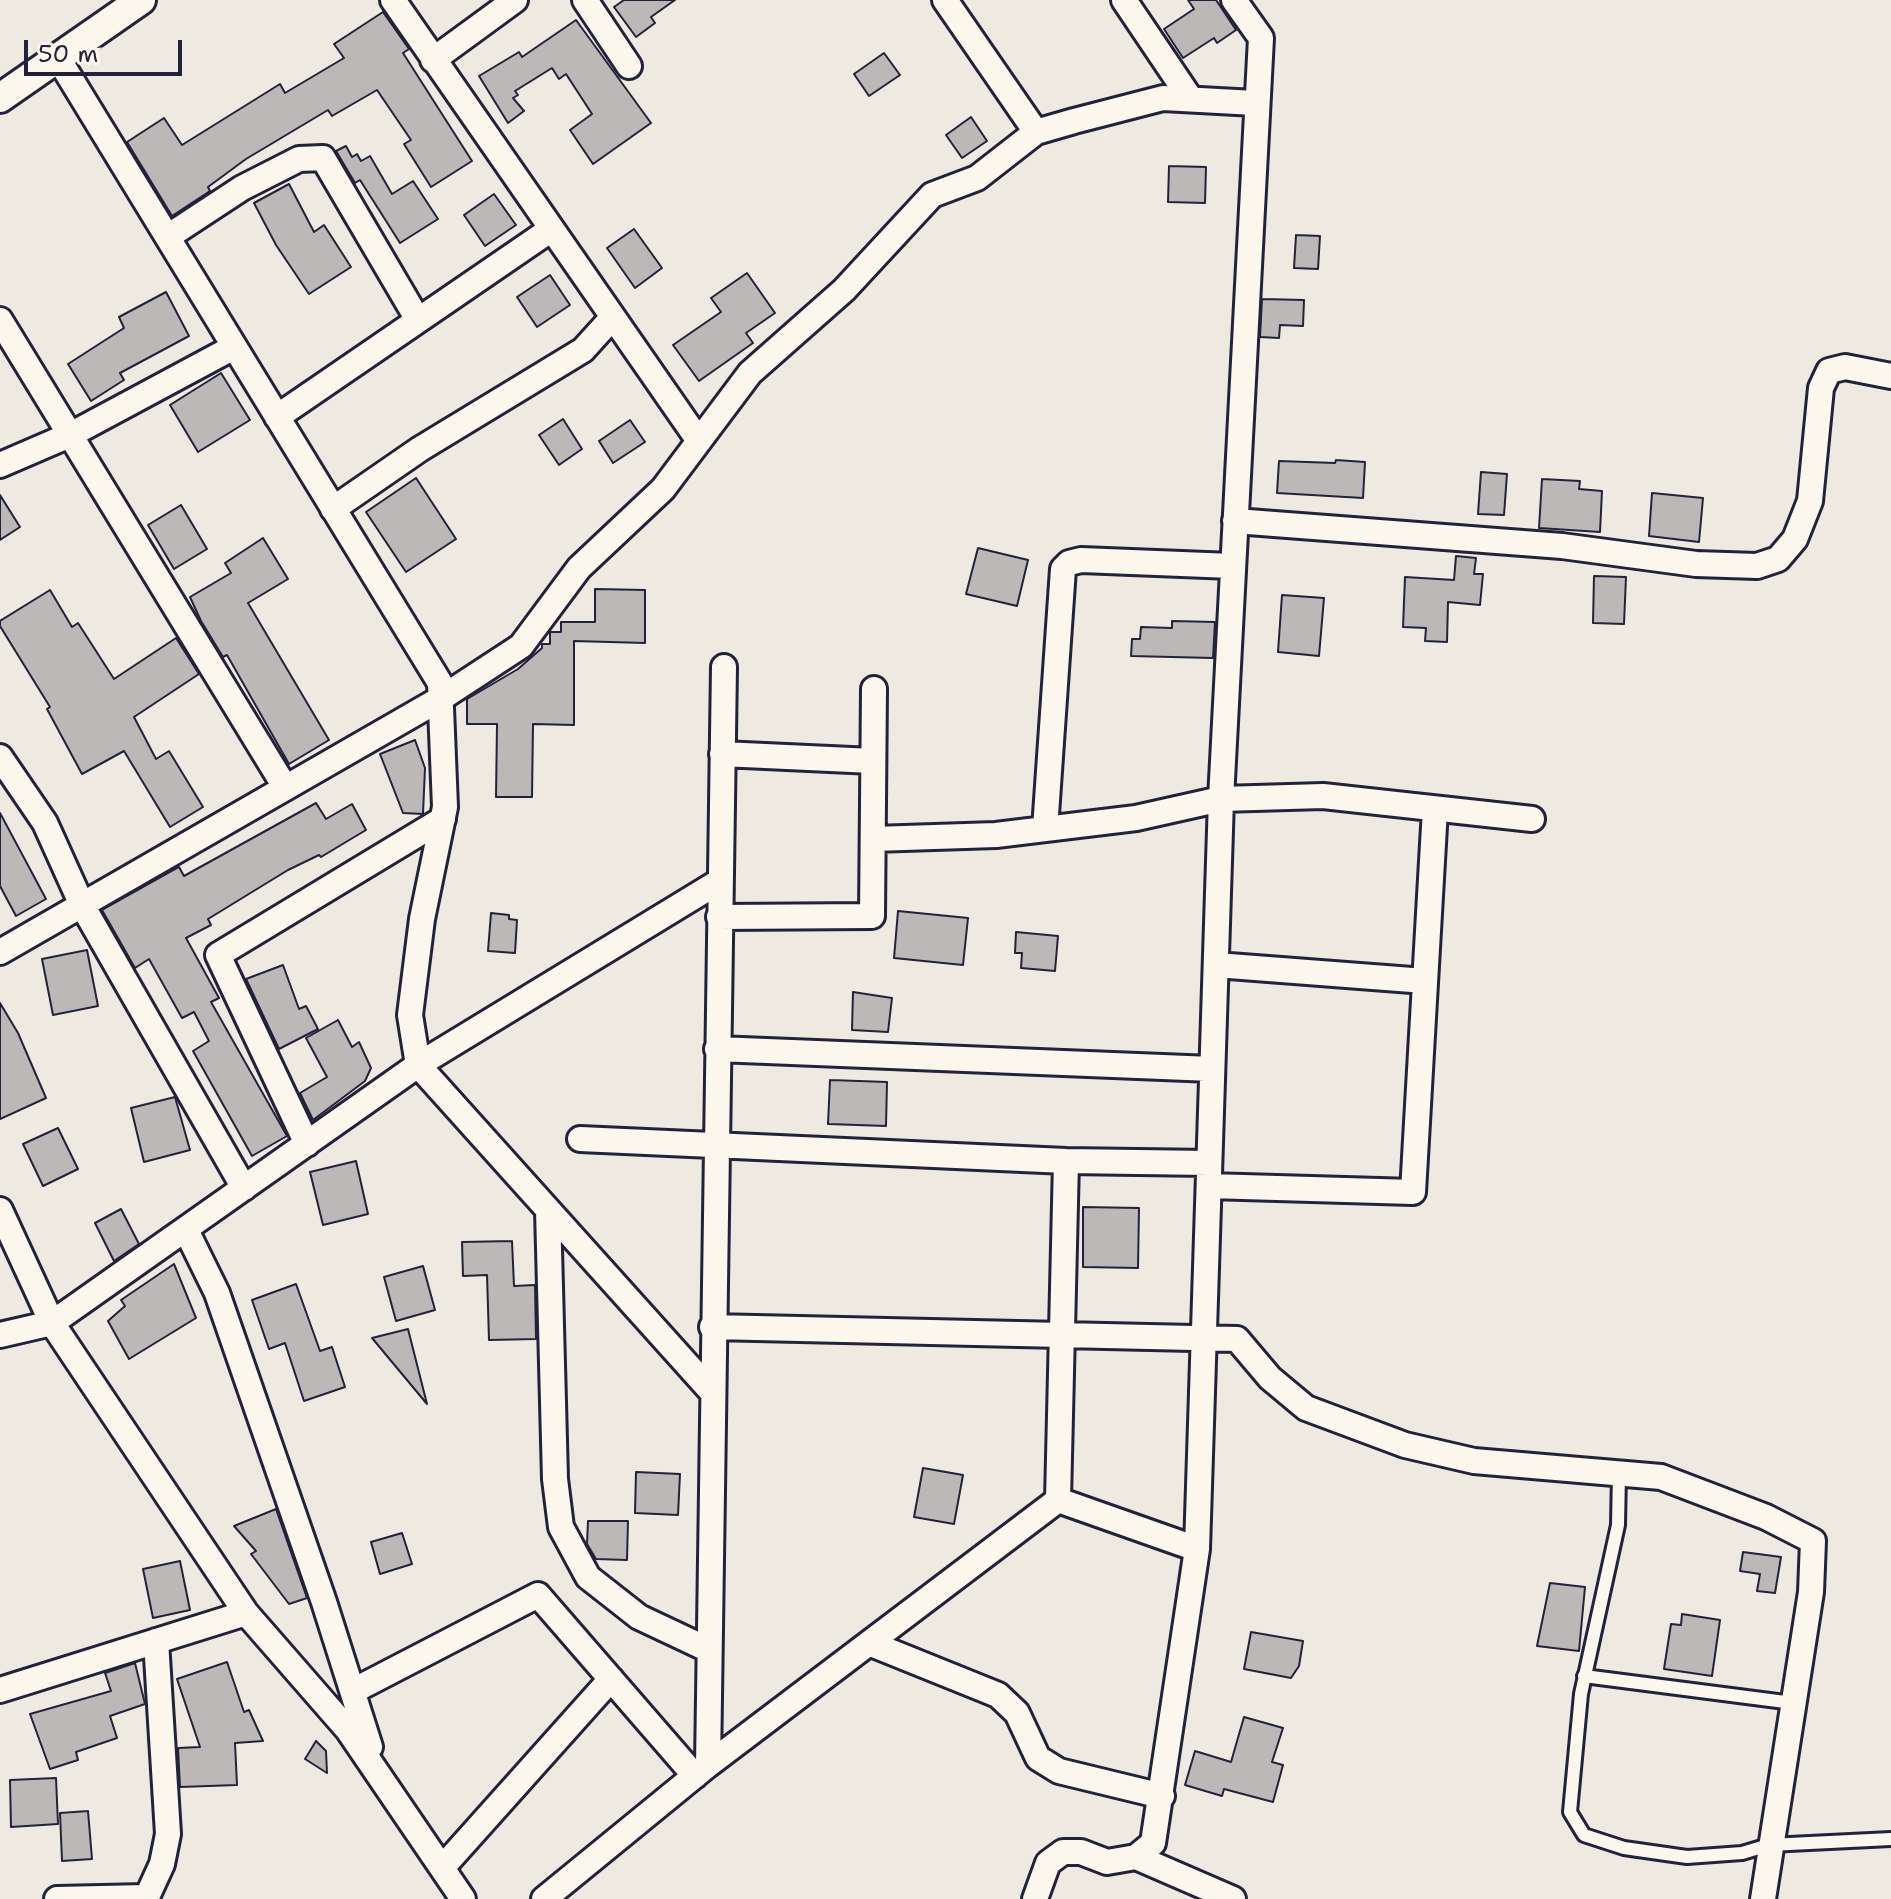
<!DOCTYPE html>
<style>
body{margin:0}
#map{position:relative;width:1891px;height:1899px;overflow:hidden;background:#eeeae2;font-family:"Shantell Sans",sans-serif}
canvas{display:block}
.scale{position:absolute;left:24px;top:40px;width:158px;height:36px;box-sizing:border-box;border:4px solid #22223b;border-top:0;padding-left:10px;font-size:24px;line-height:28px;white-space:nowrap;color:#22223b;-webkit-text-stroke:6px #fbf7ec;paint-order:stroke}
</style>
<div id="map">
<canvas width="1891" height="1899"></canvas>
<div class="scale">50 m</div>
</div>
<script>
const ctx = document.querySelector('canvas').getContext('2d');
ctx.lineJoin = 'round';
function fill(path, color) { ctx.fillStyle = color; ctx.fill(path, 'evenodd'); }
const poly = rows => new Path2D(rows.map(r => 'M' + r).join(''));
function trace(path, color, width, dash) { ctx.strokeStyle = color; ctx.lineWidth = width; ctx.lineCap = dash ? 'butt' : 'round'; ctx.setLineDash(dash || []); ctx.stroke(path); }
const building = poly([
 [624,0,675,0,651,17,655,23,636,37,614,7,624,0],
 [1188,0,1216,0,1236,30,1217,43,1214,38,1183,58,1164,29,1194,9,1188,0],
 [383,12,409,49,403,53,472,161,431,187,404,144,411,140,377,90,332,116,328,110,246,159,208,187,210,191,172,216,127,142,164,118,182,145,280,84,285,93,344,58,334,44,383,12],
 [576,20,651,123,593,164,570,130,592,114,566,74,559,79,552,68,515,91,518,95,513,98,524,111,508,123,479,76,519,52,522,57,576,20],
 [884,53,900,75,869,96,854,74,884,53],
 [971,117,987,141,962,158,946,135,971,117],
 [346,146,352,157,357,154,361,161,370,156,392,194,413,181,438,219,400,243,360,180,355,183,336,151,346,146],
 [1169,166,1206,167,1205,203,1168,202,1169,166],
 [289,184,314,232,324,225,351,267,309,294,276,245,254,203,289,184],
 [494,194,516,225,485,246,464,215,494,194],
 [634,229,662,268,635,288,607,248,634,229],
 [1296,235,1320,236,1318,269,1294,268,1296,235],
 [747,273,775,313,746,333,753,343,699,381,673,345,721,312,711,298,747,273],
 [550,275,570,305,537,327,517,297,550,275],
 [166,292,189,336,120,373,124,380,91,401,68,364,124,328,119,317,166,292],
 [1262,299,1304,300,1303,326,1280,325,1279,338,1260,337,1262,299],
 [221,373,250,420,198,452,170,405,221,373],
 [563,419,582,449,559,465,539,435,563,419],
 [630,420,645,442,613,463,599,441,630,420],
 [1336,460,1365,462,1363,498,1277,493,1279,461,1335,463,1336,460],
 [1481,472,1507,474,1504,515,1478,514,1481,472],
 [416,478,456,539,406,572,366,512,416,478],
 [1542,479,1580,481,1579,489,1602,491,1600,532,1539,528,1542,479],
 [1652,493,1703,498,1699,542,1649,536,1652,493],
 [0,495,20,527,0,540,0,495],
 [181,505,207,549,174,569,148,525,181,505],
 [263,538,288,579,248,603,329,740,289,764,227,655,223,657,201,621,190,597,231,573,225,563,263,538],
 [978,548,1028,560,1017,606,966,594,978,548],
 [1456,556,1476,558,1474,574,1483,574,1480,605,1448,602,1447,642,1425,641,1426,628,1403,627,1405,577,1454,580,1456,556],
 [1594,576,1626,577,1624,624,1593,623,1594,576],
 [595,589,645,590,645,643,574,641,574,725,533,724,532,797,496,797,497,724,467,724,467,699,518,669,542,648,542,644,550,644,550,632,561,632,561,622,595,622,595,589],
 [50,590,72,627,78,623,114,679,176,638,199,674,134,717,156,759,169,751,203,807,170,827,124,751,82,774,47,709,50,707,0,626,0,621,50,590],
 [1282,595,1324,598,1319,656,1278,652,1282,595],
 [1172,621,1215,622,1213,658,1131,656,1132,639,1140,639,1141,627,1172,628,1172,621],
 [415,740,425,768,423,814,403,813,380,754,415,740],
 [316,803,326,819,352,804,366,830,321,857,319,855,288,870,208,919,211,925,186,938,219,998,211,1002,287,1136,252,1156,193,1051,209,1041,194,1012,182,1018,149,959,135,968,102,910,179,867,184,876,316,803],
 [0,813,46,899,16,916,0,886,0,813],
 [898,911,968,918,963,965,894,958,898,911],
 [491,913,509,915,509,919,517,920,515,953,488,951,491,913],
 [1016,932,1058,936,1055,971,1021,968,1022,953,1015,953,1016,932],
 [87,950,98,1006,53,1015,42,959,87,950],
 [283,965,299,1009,306,1006,318,1029,279,1049,246,979,283,965],
 [853,992,892,998,888,1032,852,1030,853,992],
 [0,1003,18,1033,46,1098,0,1119,0,1003],
 [338,1020,352,1047,359,1042,371,1068,365,1081,313,1120,300,1093,327,1077,306,1038,338,1020],
 [830,1080,887,1082,886,1126,828,1124,830,1080],
 [175,1097,190,1150,144,1162,131,1108,175,1097],
 [58,1128,78,1169,43,1186,23,1144,58,1128],
 [356,1161,368,1214,323,1225,310,1172,356,1161],
 [1083,1207,1139,1208,1138,1268,1083,1267,1083,1207],
 [121,1209,139,1244,114,1261,95,1223,121,1209],
 [512,1241,514,1286,535,1285,536,1339,489,1340,487,1275,463,1276,462,1242,512,1241],
 [174,1264,196,1318,129,1359,108,1321,125,1306,121,1300,174,1264],
 [423,1266,435,1310,396,1321,384,1277,423,1266],
 [296,1284,320,1351,332,1347,345,1387,304,1401,285,1343,269,1349,252,1300,296,1284],
 [408,1329,427,1404,372,1338,408,1329],
 [923,1468,963,1475,954,1524,914,1517,923,1468],
 [636,1472,680,1474,678,1515,635,1513,636,1472],
 [276,1509,307,1598,289,1604,251,1554,256,1551,234,1526,276,1509],
 [588,1521,628,1521,627,1560,596,1559,587,1544,588,1521],
 [402,1533,412,1564,380,1574,371,1542,402,1533],
 [1743,1552,1781,1557,1775,1593,1757,1591,1760,1574,1740,1571,1743,1552],
 [180,1561,190,1610,153,1618,143,1569,180,1561],
 [1550,1583,1585,1587,1579,1651,1537,1646,1550,1583],
 [1682,1614,1720,1620,1712,1676,1664,1669,1671,1624,1681,1625,1682,1614],
 [1251,1632,1303,1641,1299,1666,1291,1678,1244,1669,1251,1632],
 [227,1662,244,1712,249,1710,263,1741,235,1743,237,1785,180,1787,178,1748,200,1747,177,1679,227,1662],
 [135,1663,145,1704,110,1716,117,1738,76,1752,78,1760,50,1769,30,1714,111,1691,105,1673,135,1663],
 [1244,1717,1283,1728,1272,1762,1283,1765,1273,1802,1224,1789,1222,1796,1185,1785,1195,1751,1231,1762,1244,1717],
 [316,1741,326,1751,327,1773,305,1759,316,1741],
 [56,1778,58,1824,11,1827,10,1780,56,1778],
 [88,1811,92,1859,62,1861,60,1813,88,1811]
]);
fill(building, '#bcb8b8');
trace(building, '#22223b', 2);
const service = poly([
 [1619,1473,1618,1525,1581,1694,1570,1812,1584,1835,1624,1848,1687,1857,1742,1853,1769,1845,1891,1839],
 [1584,1676,1793,1703]
]);
const minor = poly([
 [393,0,699,441],
 [585,0,629,66],
 [945,0,1036,132],
 [1124,0,1190,98],
 [58,58,440,683,445,807,422,919,410,1015,418,1065,711,1391],
 [433,60,515,0],
 [169,236,242,188,299,159,323,158,418,320],
 [0,320,285,787],
 [277,417,550,230],
 [0,465,72,434,234,347],
 [333,509,420,449,583,350,612,318],
 [1235,521,1562,546,1696,564,1757,566,1778,559,1795,539,1810,501,1821,388,1829,371,1845,367,1891,376],
 [722,754,873,761],
 [0,757,45,823,82,905,244,1188],
 [1045,829,1063,569,1069,563,1081,560,1232,566],
 [873,839,996,835,1136,818,1221,799,1323,796,1532,819],
 [719,917,872,916,874,689],
 [0,952,440,699,521,646,579,568,663,489,750,373,844,290,932,195,977,178,1036,132,1074,121,1163,98,1255,103],
 [1216,965,1425,981],
 [717,1049,1212,1069],
 [580,1139,1066,1161,1209,1163],
 [307,1144,218,955,443,819],
 [1066,1161,1058,1500,1197,1549],
 [1209,1186,1413,1192,1435,809],
 [0,1210,52,1323,246,1613,348,1730,463,1899],
 [548,1210,555,1479,561,1527,588,1577,639,1617,709,1650],
 [186,1230,217,1293,324,1602,370,1747],
 [712,1327,1237,1339,1270,1378,1306,1408,1405,1445,1474,1461,1661,1477,1766,1517,1813,1541,1811,1592,1763,1899],
 [0,1335,52,1323,418,1065,720,881],
 [869,1643,998,1695,1017,1713,1038,1758,1059,1771,1162,1796],
 [0,1690,246,1613],
 [353,1691,538,1595,695,1776],
 [708,1765,724,667],
 [1136,1857,1233,1899],
 [442,1868,611,1679],
 [57,1899,146,1897],
 [146,1899,162,1864,168,1834,156,1641],
 [544,1899,708,1765,1058,1500],
 [1035,1899,1048,1863,1063,1852,1081,1852,1107,1862,1136,1857,1153,1843,1197,1549,1221,799,1261,38,1234,0]
]);
const tertiary = poly([
 [0,98,141,0]
]);
trace(service, '#22223b', 18);
trace(minor, '#22223b', 30);
trace(tertiary, '#22223b', 34);
trace(service, '#fbf7ec', 12);
trace(minor, '#fbf7ec', 24);
trace(tertiary, '#fbf7ec', 28);
</script>
